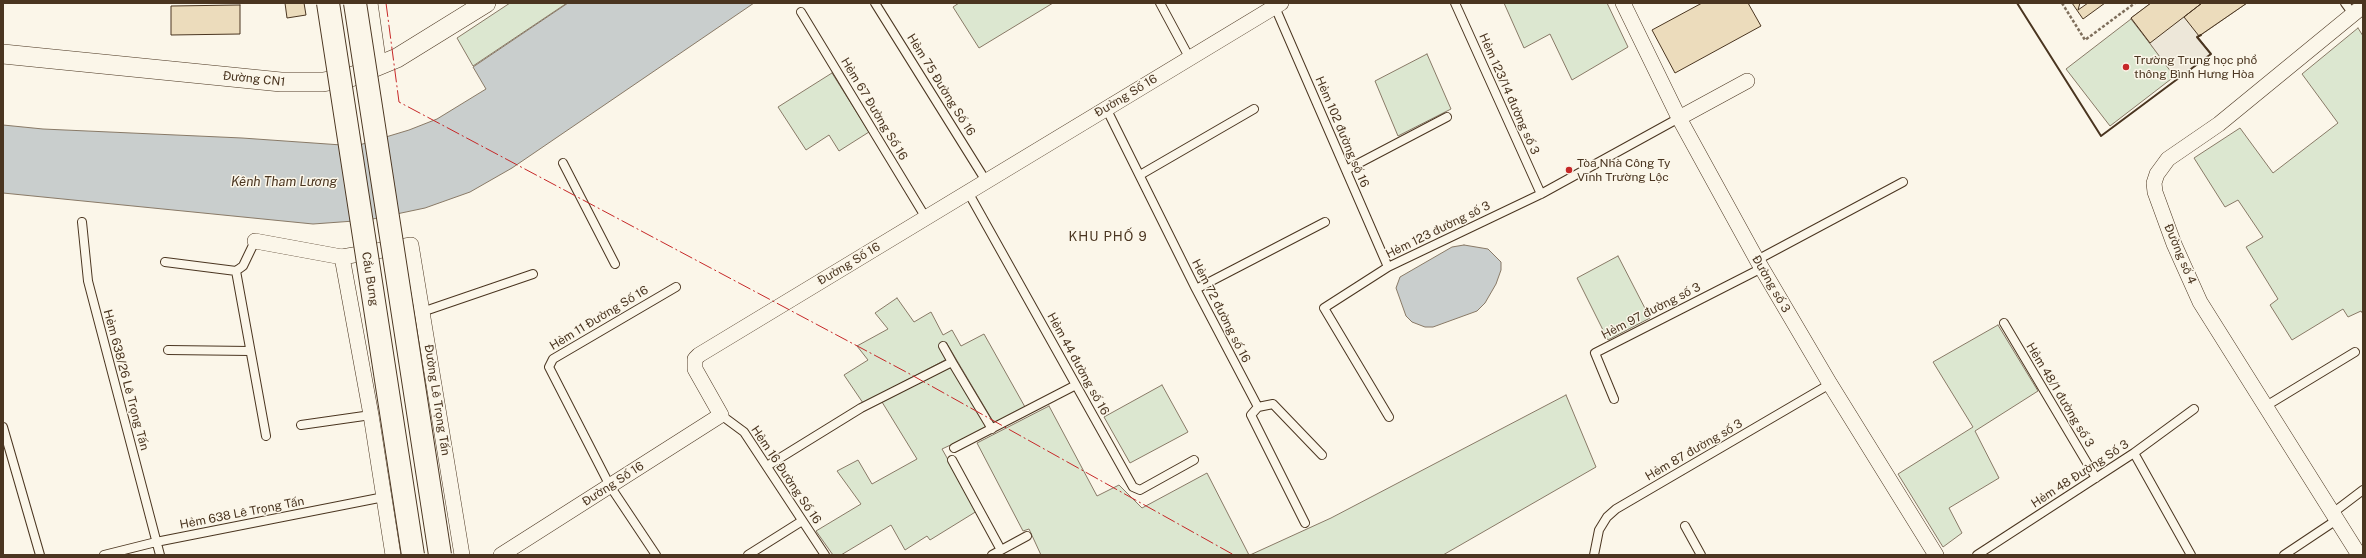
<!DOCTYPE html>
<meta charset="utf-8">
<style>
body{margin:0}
#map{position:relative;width:2366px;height:558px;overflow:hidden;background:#fbf6e9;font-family:"Public Sans",sans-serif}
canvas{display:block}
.frame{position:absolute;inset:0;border:4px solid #4a3520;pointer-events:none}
</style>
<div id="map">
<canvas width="2366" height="558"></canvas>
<div class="frame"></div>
</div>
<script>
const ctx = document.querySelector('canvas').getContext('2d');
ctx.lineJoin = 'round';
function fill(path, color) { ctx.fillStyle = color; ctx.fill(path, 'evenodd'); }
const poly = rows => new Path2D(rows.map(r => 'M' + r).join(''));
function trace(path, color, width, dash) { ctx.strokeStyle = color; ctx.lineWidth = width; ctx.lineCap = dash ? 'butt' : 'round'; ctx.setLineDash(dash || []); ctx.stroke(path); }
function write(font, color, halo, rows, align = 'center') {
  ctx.font = font + ' "Public Sans",sans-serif'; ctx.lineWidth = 3; ctx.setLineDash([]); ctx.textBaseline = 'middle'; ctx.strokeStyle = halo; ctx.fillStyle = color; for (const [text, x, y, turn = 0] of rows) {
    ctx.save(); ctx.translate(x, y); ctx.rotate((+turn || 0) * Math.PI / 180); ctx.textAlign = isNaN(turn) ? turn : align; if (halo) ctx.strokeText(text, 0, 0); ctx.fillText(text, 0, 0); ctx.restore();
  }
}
const green = poly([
 [510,3,567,3,473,66,457,38,510,3],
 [959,3,1053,3,979,48,953,7,959,3],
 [1504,3,1607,3,1628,47,1572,80,1550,34,1524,48,1504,3],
 [2131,19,2175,76,2110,126,2066,69,2131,19],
 [2358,28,2363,36,2363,314,2361,311,2348,317,2343,309,2292,340,2270,305,2278,299,2246,247,2263,237,2238,200,2225,207,2194,158,2240,128,2273,173,2338,123,2302,74,2358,28],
 [1427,54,1451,109,1398,136,1375,81,1427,54],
 [832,73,869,132,839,151,829,135,806,150,778,107,832,73],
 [1618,256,1650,318,1608,340,1577,278,1618,256],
 [897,298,914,322,931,312,943,335,952,330,961,346,984,334,1025,407,994,423,946,342,939,346,947,359,863,403,844,375,868,360,857,346,888,329,875,313,897,298],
 [1998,325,2038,391,1975,431,1999,478,1949,508,1962,533,1943,547,1898,474,1973,427,1933,362,1998,325],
 [951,367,987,428,942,449,977,511,930,540,927,536,905,550,891,525,841,555,833,555,816,531,861,504,837,471,858,460,872,484,917,459,882,402,951,367],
 [1162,385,1188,432,1130,463,1104,417,1162,385],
 [1566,395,1596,467,1443,555,1250,555,1331,518,1566,395],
 [1049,406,1097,496,1119,485,1142,508,1207,473,1249,555,1041,555,1029,529,1023,531,977,443,1049,406]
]);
fill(green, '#dce7d0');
trace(green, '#887966', 1);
const parking = poly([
 [2151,3,2247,3,2198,37,2211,54,2177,80,2131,18,2151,3]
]);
fill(parking, '#ede7d9');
trace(parking, '#887966', 1);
const water = poly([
 [568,3,754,3,512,168,470,192,425,208,368,220,313,224,3,193,3,125,43,129,242,138,356,146,409,130,437,119,486,89,473,67,568,3],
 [1464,245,1488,249,1501,262,1501,270,1496,284,1485,303,1477,311,1433,327,1425,327,1412,322,1406,316,1396,288,1400,277,1452,247,1464,245]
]);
fill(water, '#c9cecd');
trace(water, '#887966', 1);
const building = poly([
 [285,3,304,3,306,15,287,18,285,3],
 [1702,3,1748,3,1761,26,1675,73,1652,30,1702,3],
 [2072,3,2105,3,2083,19,2072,3],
 [2080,3,2088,3,2078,10,2080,3],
 [2151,3,2202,3,2150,43,2131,18,2151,3],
 [2202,3,2247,3,2199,36,2184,17,2202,3],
 [240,5,240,34,171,35,171,6,240,5]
]);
fill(building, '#ecdcbc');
trace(building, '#4a3520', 1);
const service = poly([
 [875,3,986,181],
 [1160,3,1189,57],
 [1455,3,1541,194],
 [2345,3,2353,14],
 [1275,7,1388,267],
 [801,12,926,218],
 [1106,108,1196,289,1258,407,1251,415,1305,523],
 [563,163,615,264],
 [1346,170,1447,117],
 [1140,175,1254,109],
 [968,192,1133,487,1140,490,1194,460],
 [82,222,88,281,160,555],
 [1757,260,1903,182],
 [165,262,236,271,243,266,255,241],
 [236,271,266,436],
 [1196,289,1325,222],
 [422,312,533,274],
 [2004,323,2096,478],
 [943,346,952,362],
 [168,350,250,351],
 [1614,399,1595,353,1762,268],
 [2266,406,2355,352],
 [1258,407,1273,404,1322,455],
 [721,415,744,432,825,555],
 [1389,417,1324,308,1388,267,1541,194,1679,118],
 [301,425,371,415],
 [3,427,40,555],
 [954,448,1076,385],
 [2134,453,2191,555],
 [952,460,1001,550],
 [767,466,861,408,952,362,992,429],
 [2334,512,2363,490],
 [1685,526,1701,555],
 [104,555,156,542,384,497],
 [656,555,610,486,549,367,553,359,676,287],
 [748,555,802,521],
 [992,555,1027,536],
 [1594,555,1599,530,1607,517,1616,509,1830,384],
 [1977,555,2134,453,2194,409],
 [2284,555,2338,519]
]);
const minor = poly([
 [370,3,379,66],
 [1623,3,1679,118,1757,260,1830,384,1936,555],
 [1679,118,1747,81],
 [255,241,342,257,411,245,462,555],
 [342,257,371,415,393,555],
 [501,555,721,415,695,369,695,359,699,355,1281,3],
 [2359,555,2200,302,2174,244,2155,192,2154,183,2157,174,2168,159,2219,124,2363,6]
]);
const tertiary = poly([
 [3,54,281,82,323,82,351,77,397,58,486,3]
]);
trace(service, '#4a3520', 10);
trace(minor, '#4a3520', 16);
trace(tertiary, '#4a3520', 20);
trace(poly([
 [2062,3,2085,40,2135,3]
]), '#7f6f5c', 2.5, [3, 2]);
trace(service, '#fbf6e9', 8);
trace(minor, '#fbf6e9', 15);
trace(tertiary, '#fbf6e9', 19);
const secondaryBridge = poly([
 [328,3,413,555],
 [355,3,440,555]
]);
trace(secondaryBridge, '#4a3520', 24, []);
trace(secondaryBridge, '#fbf6e9', 22);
trace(poly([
 [2017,3,2101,136,2211,54,2197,37,2201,35]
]), '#4a3520', 2);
trace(poly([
 [386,3,399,102,908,373,1234,555]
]), '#c62828', 1, [14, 3, 2, 3]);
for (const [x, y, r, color] of [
 [2126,67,4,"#c62828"],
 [1569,170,4,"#c62828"]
]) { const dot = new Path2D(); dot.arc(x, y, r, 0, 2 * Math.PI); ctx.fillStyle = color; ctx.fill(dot); trace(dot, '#fbf6e9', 1.5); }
write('12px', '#4a3520', '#fbf6e9', [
 ["Trường Trung học phổ",2134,60],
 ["thông Bình Hưng Hòa",2134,74],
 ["Tòa Nhà Công Ty",1577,163],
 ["Vĩnh Trường Lộc",1577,177]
], 'left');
write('12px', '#4a3520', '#fbf6e9', [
 ["Đường CN1",254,79,6],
 ["Hẻm 75 Đường Số 16",941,85,58],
 ["Hẻm 123/14 đường số 3",1509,94,66],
 ["Đường Số 16",1126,96,-31],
 ["Hẻm 67 Đường Số 16",874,109,59],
 ["Hẻm 102 đường số 16",1342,132,67],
 ["Hẻm 123 đường số 3",1438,230,-26],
 ["Đường số 4",2180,254,67],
 ["Đường Số 16",849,264,-31],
 ["Cầu Bưng",370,279,81],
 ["Đường số 3",1771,284,60],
 ["Hẻm 72 đường số 16",1221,311,63],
 ["Hẻm 97 đường số 3",1651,311,-27],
 ["Hẻm 11 Đường Số 16",599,318,-31],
 ["Hẻm 44 đường số 16",1078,364,61],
 ["Hẻm 638/26 Lê Trọng Tấn",126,380,75],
 ["Hẻm 48/1 đường số 3",2060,395,59],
 ["Đường Lê Trọng Tấn",437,400,81],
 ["Hẻm 87 đường số 3",1694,450,-30],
 ["Hẻm 48 Đường Số 3",2080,474,-33],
 ["Hẻm 16 Đường Số 16",786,475,56],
 ["Đường Số 16",613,484,-33],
 ["Hẻm 638 Lê Trọng Tấn",242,513,-11]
]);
write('italic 13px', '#4a3520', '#fbf6e9', [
 ["Kênh Tham Lương",284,182]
]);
ctx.letterSpacing = '1px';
write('13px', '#4a3520', '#fbf6e9', [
 ["KHU PHỐ 9",1108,237]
]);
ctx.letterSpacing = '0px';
</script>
